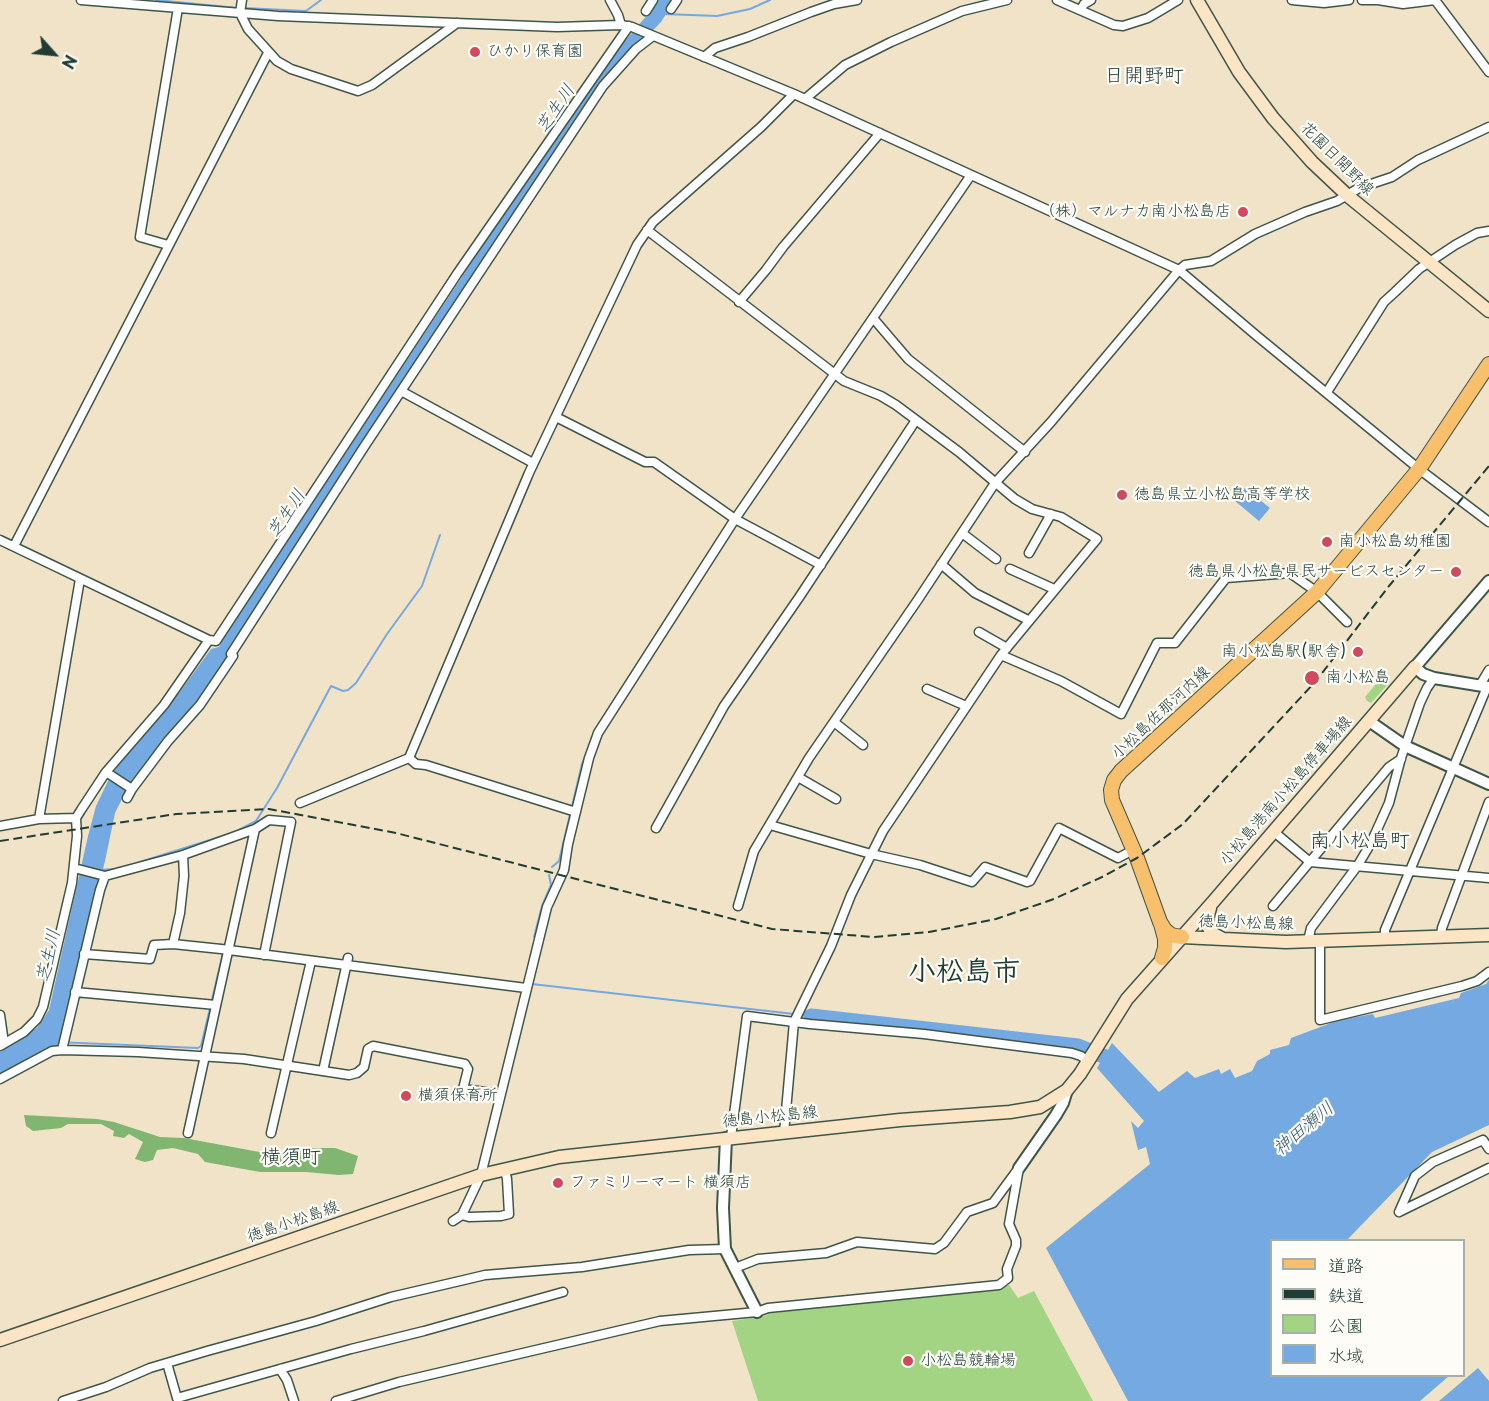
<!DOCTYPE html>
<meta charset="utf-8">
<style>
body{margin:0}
#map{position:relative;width:1489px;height:1401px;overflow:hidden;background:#f1e3c7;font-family:"Playpen Sans","Klee One",sans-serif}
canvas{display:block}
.legend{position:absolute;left:1270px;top:1239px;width:195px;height:138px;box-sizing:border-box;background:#fdfcf7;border:2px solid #a4b0a9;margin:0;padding:8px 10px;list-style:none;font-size:18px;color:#1f3d34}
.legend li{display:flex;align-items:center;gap:12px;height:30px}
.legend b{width:30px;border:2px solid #a4b0a9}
.north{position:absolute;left:24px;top:24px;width:60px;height:60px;-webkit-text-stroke:4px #fdfcf7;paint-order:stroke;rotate:117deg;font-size:16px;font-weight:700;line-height:24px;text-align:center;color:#1f3d34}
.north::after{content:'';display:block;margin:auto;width:21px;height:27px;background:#1f3d34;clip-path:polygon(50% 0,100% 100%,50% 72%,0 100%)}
</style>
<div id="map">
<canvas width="1489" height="1401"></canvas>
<ul class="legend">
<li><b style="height:8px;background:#f8bf6c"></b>道路</li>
<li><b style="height:8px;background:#1f3d34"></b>鉄道</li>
<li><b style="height:16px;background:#a2d483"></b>公園</li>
<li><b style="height:16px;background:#75a9e1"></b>水域</li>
</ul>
<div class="north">N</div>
</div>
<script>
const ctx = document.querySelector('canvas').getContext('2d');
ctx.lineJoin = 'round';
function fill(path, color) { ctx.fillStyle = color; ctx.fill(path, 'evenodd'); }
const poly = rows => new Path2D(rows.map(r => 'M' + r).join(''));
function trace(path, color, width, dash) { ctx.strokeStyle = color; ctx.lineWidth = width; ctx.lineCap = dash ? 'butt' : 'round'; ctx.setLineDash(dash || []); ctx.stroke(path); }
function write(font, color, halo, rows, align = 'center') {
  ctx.font = font + ' "Playpen Sans","Klee One",sans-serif'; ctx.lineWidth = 4.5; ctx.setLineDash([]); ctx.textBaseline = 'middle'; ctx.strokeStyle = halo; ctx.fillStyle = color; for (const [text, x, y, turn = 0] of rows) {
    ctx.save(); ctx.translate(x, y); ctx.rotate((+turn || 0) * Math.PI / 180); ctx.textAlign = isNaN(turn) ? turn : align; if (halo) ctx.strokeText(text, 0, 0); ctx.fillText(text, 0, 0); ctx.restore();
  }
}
fill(poly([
 [1383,676,1388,677,1390,682,1371,703,1367,701,1365,697],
 [1009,1285,1018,1298,1034,1291,1093,1401,758,1401,732,1321,765,1316,770,1313,993,1289]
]), '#a2d483');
fill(poly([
 [24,1115,97,1119,114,1122,160,1137,184,1138,265,1153,311,1148,335,1148,358,1156,353,1174,339,1175,306,1172,260,1172,205,1162,198,1154,173,1148,157,1150,153,1160,145,1162,135,1159,143,1142,129,1134,124,1138,113,1136,114,1131,101,1124,68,1124,61,1128,33,1131,26,1126]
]), '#81b671');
fill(poly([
 [657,0,675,0,661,22,612,72,230,656,196,705,126,791,115,813,105,861,58,1046,0,1076,0,1052,37,1028,49,1010,88,836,96,806,108,781,116,768,179,693,211,649,219,647,227,632,495,227,618,49,649,13],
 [1245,488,1270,508,1259,521,1235,501],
 [1489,980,1489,1125,1432,1152,1347,1240,1272,1240,1272,1376,1449,1376,1420,1401,1128,1401,1046,1248,1150,1164,1146,1147,1138,1150,1131,1121,1138,1128,1144,1121,1097,1068,1112,1043,1159,1092,1187,1071,1195,1078,1219,1069,1221,1074,1230,1069,1235,1078,1252,1071,1257,1061,1270,1054,1270,1050,1289,1045,1291,1038,1339,1020,1373,1014,1375,1018,1459,998,1461,993,1486,984],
 [1478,1368,1489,1381,1489,1401,1439,1401]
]), '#75a9e1');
trace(poly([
 [156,0,238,8],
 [244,8,306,11,321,0],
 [664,14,717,16,750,9,770,0],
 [754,485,820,388],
 [237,831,256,821,277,788,331,686,343,691,348,690,356,683,387,634,422,586,440,535],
 [140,862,229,834],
 [552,867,559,861,582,764,598,725,691,580],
 [99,870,115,869],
 [534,937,542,906,551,885,549,875],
 [433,972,526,984],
 [532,984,794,1014],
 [800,1015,811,1016],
 [56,1042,198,1048,201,1046,223,953]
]), '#75a9e1', 2);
trace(poly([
 [811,1016,1078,1046,1108,1058]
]), '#75a9e1', 15);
const minor = poly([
 [81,0,278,16,557,27,621,25,632,27,794,94,1179,270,1257,336,1419,469,1489,522],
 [242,0,240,13,248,29,277,61,291,69,358,91,372,85,457,23],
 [610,0,618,15,621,25],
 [1057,0,1114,25,1123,26,1148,18,1178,0],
 [1292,0,1324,3,1349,0],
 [1362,0,1376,0],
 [1378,0,1403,4,1435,0],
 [1435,0,1489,72],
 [671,9,677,0],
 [1081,9,1084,4,1091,0],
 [646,11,653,0],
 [704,57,715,48,748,37,811,12,834,4,857,0],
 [805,99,845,65,891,42,962,11,1007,0],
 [647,230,844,381,881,396,896,405,959,452,1015,499,1032,509,1061,517,1097,539,1001,655,883,831,851,895,831,946,794,1022,784,1133],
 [168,245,140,237,178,8],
 [739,302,766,270,783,247,880,133],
 [873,318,908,359,1025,452],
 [401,391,533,463],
 [1327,392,1384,302,1395,292,1419,269,1455,245,1477,233,1489,231],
 [556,417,645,462,654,462,735,519,821,565],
 [962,533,996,559],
 [0,540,209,640],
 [14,546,268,53],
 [1029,553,1051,514],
 [941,564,975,593,1028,620],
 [1010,569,1054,589],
 [979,632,1007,648],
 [1001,655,1061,681,1121,714,1157,643,1175,643,1226,578,1290,573,1317,592,1347,622],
 [1480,685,1489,670],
 [927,689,966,706],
 [834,722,863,745],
 [409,758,416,764,426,765,576,812],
 [106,772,132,789],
 [798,777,836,799],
 [127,798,132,789,168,741,200,705,225,668,233,656,231,654,364,447,603,86,636,49,653,36],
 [300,803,409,758,529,473,637,245,653,222,761,127,794,94],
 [39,819,80,579],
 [770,825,871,854,920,865,972,882,985,867,1027,882,1030,881,1059,828,1118,858,1133,850],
 [0,826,39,819,76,818],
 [656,828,724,706,800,596,916,420],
 [1273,831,1310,862,1489,878],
 [74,868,105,876,183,855,255,829,269,820,291,822,264,955],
 [738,906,754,851,809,758,917,601,995,483,1051,422,1179,270,1185,265,1211,261,1255,234,1305,212,1337,201,1359,188,1392,177,1418,160,1489,127],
 [1273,906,1389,767,1401,759],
 [1441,936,1442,928,1489,802],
 [1385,938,1385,930,1487,687],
 [1320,940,1320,1020,1462,986,1477,981,1489,972],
 [1308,941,1311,928,1358,865,1371,843,1389,803,1401,758,1420,703,1427,688,1434,678],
 [173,944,180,913,184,876,183,855],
 [84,954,150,959,154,945,173,944,221,949,526,988],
 [75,992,216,1005],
 [0,1015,4,1043],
 [0,1046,24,1032,37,1019,43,1007,72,883,77,836,76,818,81,810,106,772,164,705,209,640,216,641,457,274,629,26],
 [62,1050,100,890,105,876],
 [323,1071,348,958],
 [0,1079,52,1051,62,1050,138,1052,244,1059,349,1075,357,1073,364,1067,368,1049,373,1046,465,1064,468,1069,463,1089,500,1094],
 [188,1133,255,829],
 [271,1133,311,961],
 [731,1137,747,1016,810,1024,924,1034,1072,1053,1081,1056,1089,1062],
 [1399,1212,1415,1176,1433,1162,1483,1140,1489,1149],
 [1399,1212,1489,1168],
 [462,1215,481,1175,547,907,564,870,568,844,589,758,598,733,735,519,971,175],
 [453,1221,462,1215,469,1217,501,1216,509,1214,507,1179,505,1170],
 [735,1268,758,1259,826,1253,857,1242,935,1249,944,1243,967,1212,993,1203,1018,1169],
 [167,1363,177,1398,351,1349,424,1331,563,1292],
 [280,1369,287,1380,294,1401],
 [63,1401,106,1387,150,1368,207,1351,316,1321,391,1297,464,1280,485,1275,582,1267,689,1250,725,1249],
 [336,1401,399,1382,660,1321,757,1312,768,1308,999,1285,1008,1278,1007,1269,1016,1246,1016,1240,1009,1224,1019,1168]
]);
const tertiary = poly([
 [1489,581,1415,667,1423,674,1434,678,1489,687],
 [1369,721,1405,746,1489,784],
 [726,1138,723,1208,725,1249,757,1312],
 [1019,1168,1056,1115,1063,1103,1067,1090]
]);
const secondary = poly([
 [1197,0,1239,72,1273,118,1312,162,1348,196,1489,311],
 [1210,908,1206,923,1212,933,1223,939],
 [1182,937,1286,942,1489,935],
 [0,1340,481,1175,559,1157,900,1120,1010,1112,1040,1107,1067,1090,1080,1074,1127,999,1213,902,1415,667]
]);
const primary = poly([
 [1161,924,1165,939,1165,948,1162,958],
 [1182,937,1171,935,1165,930,1160,922,1137,858,1112,800,1111,790,1114,780,1121,771,1317,592,1419,469,1489,364]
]);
trace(minor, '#3e564a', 11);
trace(tertiary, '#3e564a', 14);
trace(secondary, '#3e564a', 15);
trace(primary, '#3e564a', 16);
trace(minor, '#fff', 8);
trace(tertiary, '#fff', 10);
trace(secondary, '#fce5c4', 12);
trace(primary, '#f8bf6c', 14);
trace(poly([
 [0,841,176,814,269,809,396,833,772,929,874,937,929,932,996,919,1054,899,1102,877,1137,858,1183,824,1316,681,1389,586,1489,466]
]), '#1f3d34', 2, [9, 4.5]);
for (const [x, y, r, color] of [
 [475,52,6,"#d1495b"],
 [1243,212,6,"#d1495b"],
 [1122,495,6,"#d1495b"],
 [1327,542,6,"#d1495b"],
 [1456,572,6,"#d1495b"],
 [1358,652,6,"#d1495b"],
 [1312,678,8,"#d1495b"],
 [406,1096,6,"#d1495b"],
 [558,1183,6,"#d1495b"],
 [908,1361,6,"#d1495b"]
]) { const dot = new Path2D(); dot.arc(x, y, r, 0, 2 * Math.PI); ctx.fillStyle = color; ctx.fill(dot); trace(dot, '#fdfcf7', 2); }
write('16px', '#1f3d34', '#fdfcf7', [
 ["ひかり保育園",487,52],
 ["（株）マルナカ南小松島店",1231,212,"right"],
 ["徳島県立小松島高等学校",1134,495],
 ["南小松島幼稚園",1339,542],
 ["徳島県小松島県民サービスセンター",1444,572,"right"],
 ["南小松島駅(駅舎)",1346,652,"right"],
 ["南小松島",1326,678],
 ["横須保育所",418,1096],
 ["ファミリーマート 横須店",570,1183],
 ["小松島競輪場",920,1361]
], 'left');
write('16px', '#1f3d34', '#fdfcf7', [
 ["花園日開野線",1337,159,45],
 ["小松島佐那河内線",1161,713,-43],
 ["小松島港南小松島停車場線",1286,791,-49],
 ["徳島小松島線",1246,923,2],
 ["徳島小松島線",770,1117,-6],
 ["徳島小松島線",293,1222,-19]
]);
write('italic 18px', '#395d68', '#fdfcf7', [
 ["芝生川",556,109,-56],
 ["芝生川",287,514,-57],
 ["芝生川",49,956,-77],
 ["神田瀬川",1304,1129,-40]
]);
write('20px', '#1f3d34', '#fdfcf7', [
 ["日開野町",1144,76],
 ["南小松島町",1360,841],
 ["横須町",291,1157]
]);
write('bold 28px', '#1f3d34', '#fdfcf7', [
 ["小松島市",964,972]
]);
</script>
